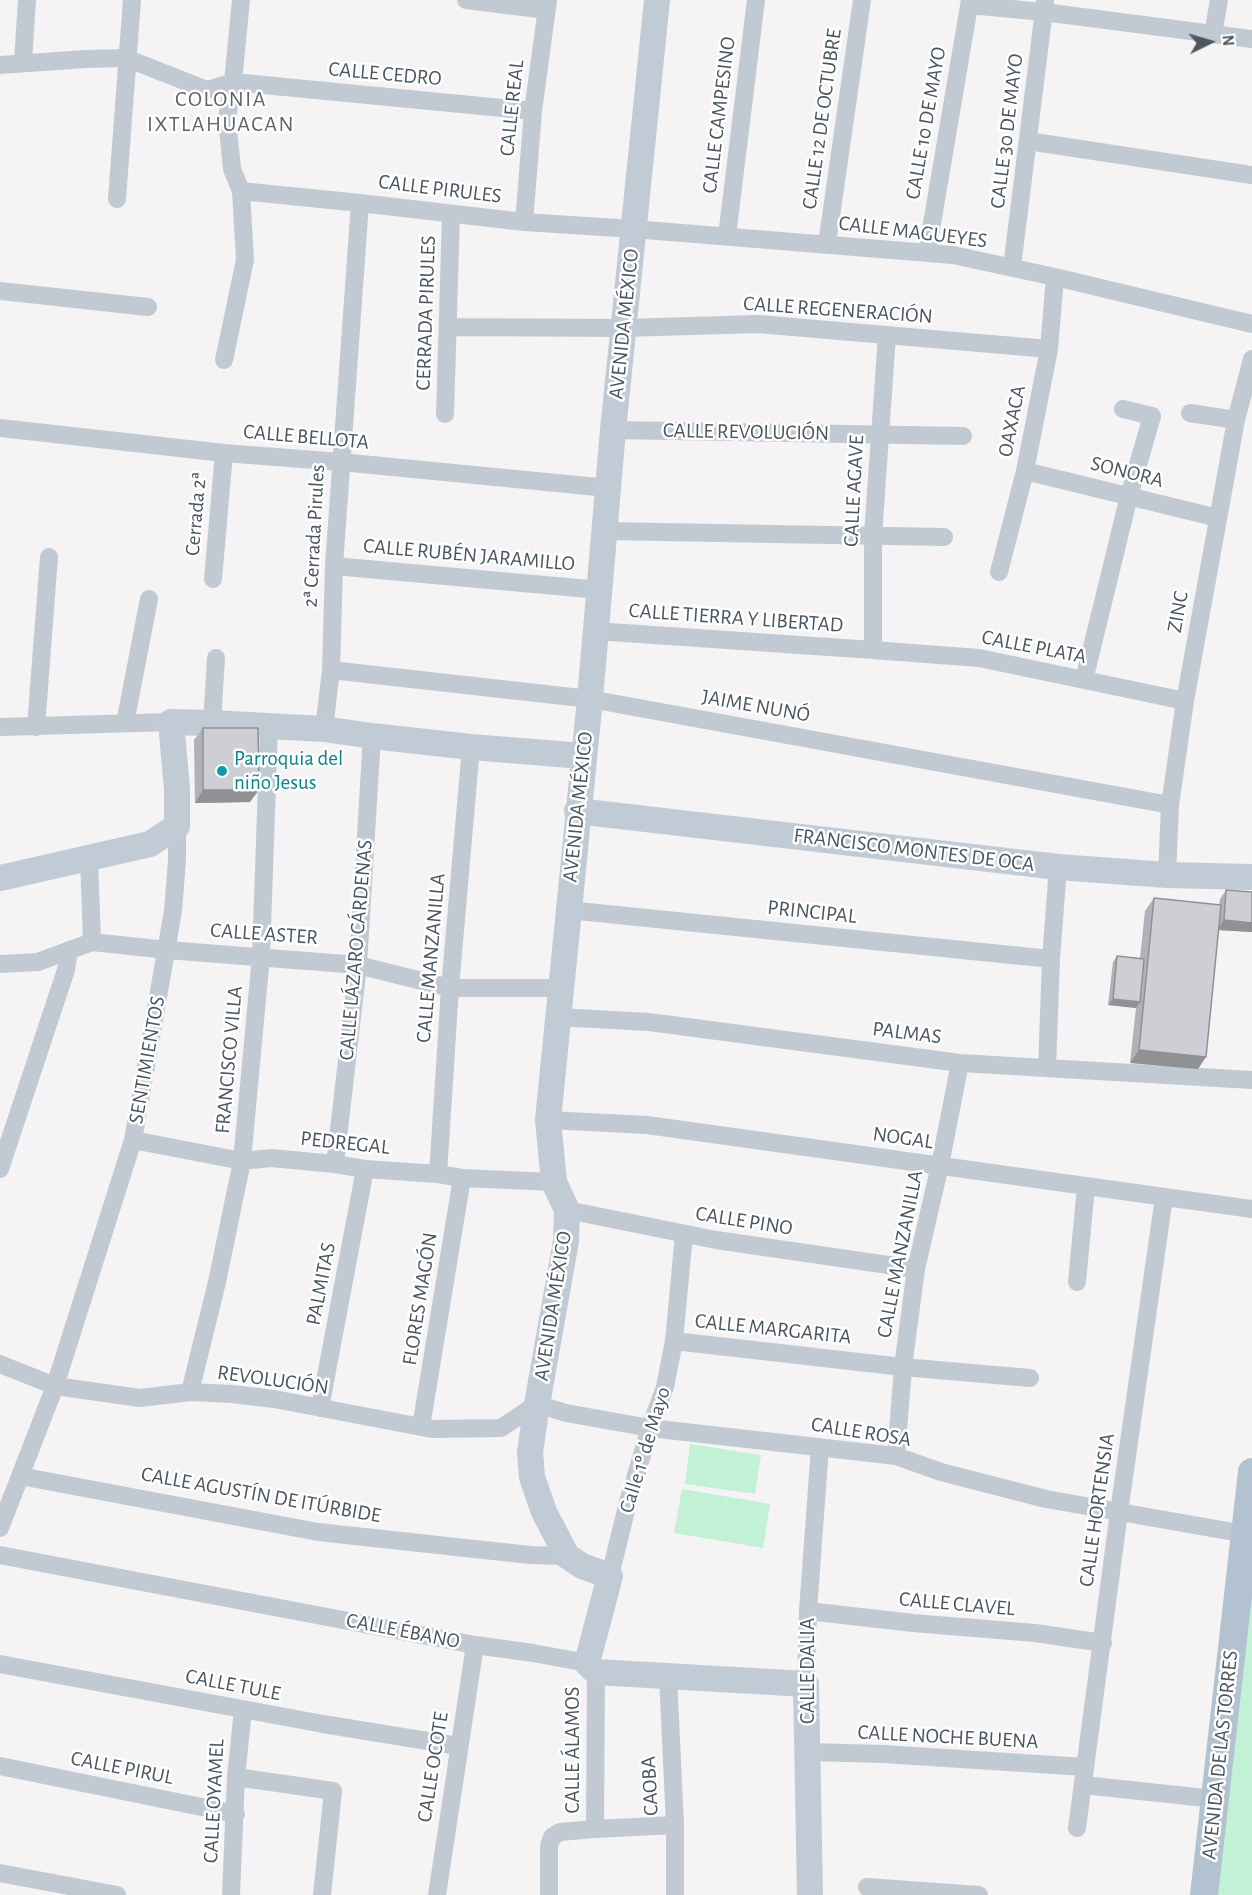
<!DOCTYPE html>
<meta charset="utf-8">
<style>
body{margin:0}
#map{position:relative;width:1252px;height:1895px;overflow:hidden;background:#f5f3f3;font-family:"Alegreya Sans",sans-serif}
canvas{display:block}
.north{position:absolute;left:1180px;top:12px;width:60px;height:60px;-webkit-text-stroke:4px #fff;paint-order:stroke;rotate:85deg;font-size:16px;font-weight:700;line-height:24px;text-align:center;color:#4a5661}
.north::after{content:'';display:block;margin:auto;width:21px;height:27px;background:#4a5661;clip-path:polygon(50% 0,100% 100%,50% 72%,0 100%)}
</style>
<div id="map">
<canvas width="1252" height="1895"></canvas>
<div class="north">N</div>
</div>
<script>
const ctx = document.querySelector('canvas').getContext('2d');
ctx.lineJoin = 'round';
function fill(path, color) { ctx.fillStyle = color; ctx.fill(path, 'evenodd'); }
const poly = rows => new Path2D(rows.map(r => 'M' + r).join(''));
function trace(path, color, width, dash) { ctx.strokeStyle = color; ctx.lineWidth = width; ctx.lineCap = dash ? 'butt' : 'round'; ctx.setLineDash(dash || []); ctx.stroke(path); }
function write(font, color, halo, rows, align = 'center') {
  ctx.font = font + ' "Alegreya Sans",sans-serif'; ctx.lineWidth = 5; ctx.setLineDash([]); ctx.textBaseline = 'middle'; ctx.strokeStyle = halo; ctx.fillStyle = color; for (const [text, x, y, turn = 0] of rows) {
    ctx.save(); ctx.translate(x, y); ctx.rotate((+turn || 0) * Math.PI / 180); ctx.textAlign = isNaN(turn) ? turn : align; if (halo) ctx.strokeText(text, 0, 0); ctx.fillText(text, 0, 0); ctx.restore();
  }
}
fill(poly([
 [690,1444,761,1455,755,1494,685,1484],
 [682,1489,770,1504,763,1548,674,1533],
 [1252,1504,1252,1895,1208,1895]
]), '#c3f1d5');
trace(poly([
 [466,0,547,10],
 [969,5,1044,12,1252,39],
 [1213,34,1219,0],
 [23,62,27,0],
 [0,65,85,59,126,58,207,90,233,82,533,111],
 [1028,141,1252,175],
 [241,191,360,203,524,222,633,229,953,255,1055,277,1252,324],
 [117,199,132,0],
 [524,222,533,111,548,0],
 [727,236,756,0],
 [827,244,862,0],
 [927,253,970,0],
 [1012,267,1045,2],
 [0,291,148,307],
 [449,327,624,328,758,324,1049,349],
 [224,360,245,260,241,191,232,169,227,118,233,82,241,0],
 [1190,413,1236,420],
 [445,414,451,214],
 [0,428,224,453,341,462,608,488],
 [613,430,963,436],
 [1025,471,1218,518],
 [604,531,944,537],
 [334,566,600,590],
 [999,572,1025,471,1049,349,1055,277],
 [213,579,224,453],
 [595,631,873,650,979,658,1185,701],
 [873,650,873,536,887,335],
 [331,670,590,699,1170,805],
 [1084,680,1129,496,1152,416,1123,409],
 [125,723,149,599],
 [212,723,216,658],
 [0,727,171,722],
 [36,727,49,557],
 [324,729,331,670,334,566,360,203],
 [89,858,92,942],
 [1167,875,1170,805,1185,701,1236,420,1252,359],
 [568,910,1051,959],
 [0,964,38,962,92,942,167,950,358,965,450,988,561,988],
 [558,1017,649,1022,960,1063,1252,1080],
 [1047,1068,1051,959,1058,867],
 [548,1120,647,1125,1252,1209],
 [133,1140,242,1161,271,1158,335,1164,365,1169,438,1174,462,1178,554,1182],
 [335,1164,358,965,372,736],
 [0,1169,66,970,69,950],
 [438,1174,450,988,471,747],
 [567,1210,716,1240,916,1269],
 [1077,1282,1086,1186],
 [674,1341,903,1367,1030,1378],
 [0,1364,55,1386,140,1398,190,1392,232,1394,274,1399,432,1429,501,1428,537,1404,566,1413,650,1428,896,1456,941,1472,1046,1499,1245,1534],
 [190,1392,217,1282,242,1161,261,956,269,726],
 [320,1408,365,1169],
 [421,1427,462,1178],
 [896,1456,903,1367,916,1269,940,1165,960,1063],
 [20,1476,318,1532,530,1555,567,1556],
 [0,1528,55,1386,133,1140,173,911,177,860,177,826],
 [0,1555,475,1645,533,1653,587,1663],
 [610,1576,628,1502,650,1428,665,1387,674,1341,684,1234],
 [808,1611,913,1623,1035,1633,1103,1643],
 [0,1664,323,1724,458,1746],
 [668,1676,675,1825,675,1895],
 [806,1684,808,1611,820,1447],
 [808,1752,883,1754,1085,1767],
 [0,1766,236,1814],
 [236,1777,333,1791,322,1895],
 [1083,1785,1215,1799],
 [1077,1828,1119,1512,1164,1197],
 [595,1829,675,1825],
 [0,1873,117,1895],
 [867,1887,979,1895],
 [231,1895,236,1777,243,1710],
 [437,1895,475,1645],
 [549,1895,549,1846,552,1837,560,1832,595,1829,596,1672]
]), '#c1cad2', 18);
trace(poly([
 [657,0,613,430,590,699,548,1120,554,1182,567,1210,566,1241,537,1404,530,1452,532,1477,544,1512,567,1556,582,1566,610,1576,587,1663,596,1672,806,1684,810,1895],
 [577,811,1058,867,1167,875,1252,877],
 [0,878,150,844,177,826,177,789,171,722,212,723,324,729,372,736,471,747,583,756]
]), '#c1cbd6', 26);
trace(poly([
 [1204,1895,1252,1472]
]), '#b3c2d1', 28);
fill(poly([
 [203,728,250,802,195,803,194,740],
 [1226,890,1252,932,1218,930,1198,1069,1130,1063,1136,1008,1108,1005,1113,962,1117,956,1140,958,1145,911,1154,898,1219,905,1220,899]
]), '#b0b2b7');
fill(poly([
 [203,790,259,790,250,802,195,803],
 [1224,920,1252,923,1252,932,1217,930],
 [1113,999,1140,1002,1136,1008,1108,1005],
 [1139,1050,1206,1057,1198,1069,1130,1063]
]), '#909195');
const building = poly([
 [203,728,258,728,259,790,203,790,203,728],
 [1226,890,1252,892,1252,923,1224,920,1226,890],
 [1154,898,1221,905,1206,1057,1139,1050,1154,898],
 [1117,956,1144,959,1140,1002,1113,999,1117,956]
]);
fill(building, '#cdcfd5');
trace(building, '#909195', 1.5);
for (const [x, y, r, color] of [
 [222,771,6,"#0f9aa8"]
]) { const dot = new Path2D(); dot.arc(x, y, r, 0, 2 * Math.PI); ctx.fillStyle = color; ctx.fill(dot); trace(dot, '#fff', 2); }
write('21px', '#4a5661', '#fff', [
 ["CALLE CEDRO",385,74,5],
 ["CALLE REAL",512,108,-84],
 ["CALLE CAMPESINO",719,115,-83],
 ["CALLE 12 DE OCTUBRE",822,119,-82],
 ["CALLE 10 DE MAYO",926,123,-80],
 ["CALLE 30 DE MAYO",1007,131,-83],
 ["CALLE PIRULES",440,189,7],
 ["CALLE MAGUEYES",913,232,7],
 ["CALLE REGENERACIÓN",838,310,4],
 ["CERRADA PIRULES",426,313,-88],
 ["AVENIDA MÉXICO",624,324,-84],
 ["OAXACA",1012,421,-79],
 ["CALLE REVOLUCIÓN",746,432,1],
 ["CALLE BELLOTA",306,437,5],
 ["SONORA",1127,472,14],
 ["CALLE AGAVE",854,491,-87],
 ["Cerrada 2ª",196,514,-85],
 ["2ª Cerrada Pirules",314,536,-87],
 ["CALLE RUBÉN JARAMILLO",469,555,5],
 ["ZINC",1178,612,-80],
 ["CALLE TIERRA Y LIBERTAD",736,618,4],
 ["CALLE PLATA",1034,647,11],
 ["JAIME NUNÓ",756,706,10],
 ["AVENIDA MÉXICO",578,807,-84],
 ["FRANCISCO MONTES DE OCA",914,850,7],
 ["PRINCIPAL",812,912,6],
 ["CALLE ASTER",264,934,4],
 ["CALLE LÁZARO CÁRDENAS",356,950,-85],
 ["CALLE MANZANILLA",431,958,-85],
 ["PALMAS",907,1033,7],
 ["SENTIMIENTOS",147,1060,-80],
 ["FRANCISCO VILLA",229,1060,-85],
 ["NOGAL",903,1138,8],
 ["PEDREGAL",345,1143,6],
 ["CALLE PINO",744,1221,9],
 ["CALLE MANZANILLA",900,1254,-79],
 ["PALMITAS",321,1284,-79],
 ["FLORES MAGÓN",420,1299,-81],
 ["AVENIDA MÉXICO",553,1306,-81],
 ["CALLE MARGARITA",773,1329,6],
 ["REVOLUCIÓN",273,1380,8],
 ["CALLE ROSA",861,1432,9],
 ["Calle 1º de Mayo",645,1450,-73],
 ["CALLE AGUSTÍN DE ITÚRBIDE",261,1495,10],
 ["CALLE HORTENSIA",1097,1510,-82],
 ["CALLE CLAVEL",957,1604,5],
 ["CALLE ÉBANO",403,1631,11],
 ["CALLE DALIA",808,1671,-90],
 ["CALLE TULE",233,1685,11],
 ["CALLE NOCHE BUENA",948,1737,3],
 ["CALLE ÁLAMOS",573,1750,-90],
 ["AVENIDA DE LAS TORRES",1220,1755,-84],
 ["CALLE OCOTE",433,1767,-81],
 ["CALLE PIRUL",122,1768,11],
 ["CAOBA",650,1786,-93],
 ["CALLE OYAMEL",214,1801,-87]
]);
write('21px', '#0d838f', '#fff', [
 ["Parroquia del",234,759],
 ["niño Jesus",234,783]
], 'left');
ctx.letterSpacing = '1.5px';
write('22px', '#5f6368', '#fff', [
 ["COLONIA",221,99],
 ["IXTLAHUACAN",221,124]
]);
ctx.letterSpacing = '0px';
</script>
